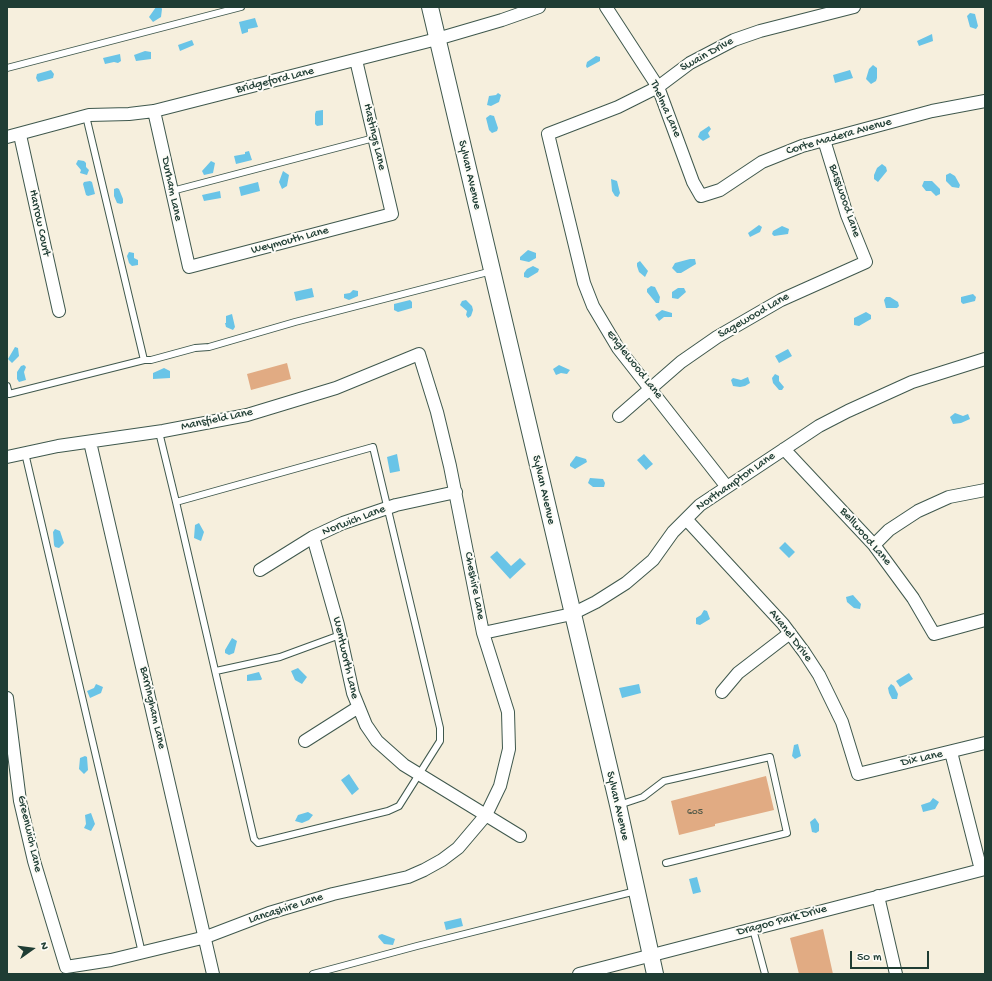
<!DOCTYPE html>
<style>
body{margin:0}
#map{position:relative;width:992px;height:981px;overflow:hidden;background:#f6efdd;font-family:"Gochi Hand",sans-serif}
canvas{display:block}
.frame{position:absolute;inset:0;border:8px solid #1f3d34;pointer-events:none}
.north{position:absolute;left:12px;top:929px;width:40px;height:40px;-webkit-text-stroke:3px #fdfcf7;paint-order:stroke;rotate:76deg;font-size:11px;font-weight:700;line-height:16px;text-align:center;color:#1f3d34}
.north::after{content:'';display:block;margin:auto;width:14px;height:18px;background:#1f3d34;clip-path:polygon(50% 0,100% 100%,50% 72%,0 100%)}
.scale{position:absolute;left:850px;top:951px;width:79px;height:18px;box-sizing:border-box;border:2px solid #1f3d34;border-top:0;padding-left:5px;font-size:12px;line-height:14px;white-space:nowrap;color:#1f3d34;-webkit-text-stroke:3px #fdfcf7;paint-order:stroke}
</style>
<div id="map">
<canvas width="992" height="981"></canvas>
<div class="frame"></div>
<div class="north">N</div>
<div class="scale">50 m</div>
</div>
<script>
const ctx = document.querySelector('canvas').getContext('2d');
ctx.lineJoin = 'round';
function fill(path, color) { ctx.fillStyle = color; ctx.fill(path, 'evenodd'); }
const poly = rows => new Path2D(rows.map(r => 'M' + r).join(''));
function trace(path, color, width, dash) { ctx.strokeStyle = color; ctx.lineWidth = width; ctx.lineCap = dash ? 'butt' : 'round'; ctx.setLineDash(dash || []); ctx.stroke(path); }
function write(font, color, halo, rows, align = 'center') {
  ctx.font = font + ' "Gochi Hand",sans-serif'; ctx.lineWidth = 4; ctx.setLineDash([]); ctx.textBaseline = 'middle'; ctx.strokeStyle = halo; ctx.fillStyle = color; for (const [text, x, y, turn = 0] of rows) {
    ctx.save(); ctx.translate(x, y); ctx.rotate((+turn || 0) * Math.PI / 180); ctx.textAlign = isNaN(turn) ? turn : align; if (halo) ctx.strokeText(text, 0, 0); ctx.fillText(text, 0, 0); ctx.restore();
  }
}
fill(poly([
 [156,7,161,7,162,9,161,17,153,22,149,17],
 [970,13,975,14,978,26,976,29,970,27,967,16],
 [255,18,258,27,248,29,248,32,242,34,239,22],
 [932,34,933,41,919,46,917,41],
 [192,40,194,45,180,51,178,45],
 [145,51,151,52,151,59,136,61,134,55],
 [120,54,121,61,118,63,114,62,105,64,103,58],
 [596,56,600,57,600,61,587,68,586,66,587,62],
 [873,65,877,68,877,78,876,81,871,84,866,79,869,69],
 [51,70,54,74,53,78,38,82,36,78,37,74],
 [850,70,853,78,835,83,833,75],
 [498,93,501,95,499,102,491,106,487,105,489,96,496,95],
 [323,110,323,125,317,126,315,124,315,114,316,111],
 [490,115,494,116,498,128,497,131,492,133,489,130,486,118],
 [709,126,711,129,708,133,710,137,703,141,698,137,700,132],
 [249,151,252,160,236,164,234,156,245,154,245,152],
 [78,160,84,161,86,163,86,167,89,170,87,175,80,173,81,170,76,164],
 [211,161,215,163,213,173,204,175,202,171],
 [882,164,886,167,887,171,878,182,874,179,874,175,877,168],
 [283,171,289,175,287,186,282,189,279,182],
 [950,173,955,176,960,185,959,188,952,187,946,181,946,175],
 [611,179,617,181,620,193,618,197,615,196,612,191],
 [90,181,92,182,95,194,88,196,86,195,83,184,84,182],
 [924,181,932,181,940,189,940,194,936,196,931,191,926,191,922,186],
 [258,182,260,191,241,196,239,187],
 [117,188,119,189,123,199,123,203,121,204,117,203,114,196,114,189],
 [220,191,221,198,204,201,202,195],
 [759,225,762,227,760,232,750,237,748,233],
 [782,226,789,229,788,234,774,236,772,234,773,231],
 [528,250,536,253,536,258,529,262,520,260,520,257],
 [129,252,134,253,134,258,138,260,138,265,132,266,129,263,127,256],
 [690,259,695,259,696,264,681,273,677,273,672,268,675,263],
 [640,261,648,271,645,277,639,272,637,266,637,263],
 [533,266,539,269,538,272,528,278,524,277,524,273,527,269],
 [651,286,655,287,660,297,659,303,656,303,647,292,647,289],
 [312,288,314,297,296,301,294,292],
 [678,288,684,288,686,292,678,299,672,298,672,292],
 [353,290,358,291,358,296,349,300,344,298,344,294,350,293],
 [973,294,976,297,975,301,963,304,961,302,961,297],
 [886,297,890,297,898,302,899,306,897,308,886,308,884,300],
 [410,300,412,302,412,308,398,312,394,310,394,304],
 [466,300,472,306,473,310,471,316,468,318,466,315,467,311,460,305,462,301],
 [662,310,672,313,672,317,664,317,659,321,655,315],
 [866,312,871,315,871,319,859,326,854,325,854,318],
 [232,314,235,327,233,330,226,327,225,323,226,323,226,316],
 [15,347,18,348,19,356,12,363,8,359],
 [788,349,792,356,779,363,775,356],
 [24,365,26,367,24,372,26,380,19,382,17,379,17,372,21,366],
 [559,365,570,370,567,374,561,373,556,375,553,369],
 [164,368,170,371,170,378,153,379,153,373],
 [775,374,779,376,779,381,784,387,782,390,779,390,773,383,772,378],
 [748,377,750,383,745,386,740,387,733,386,731,380,733,378,741,380],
 [955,413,963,416,968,414,970,419,961,423,953,424,950,417],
 [397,454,400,471,390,473,387,457],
 [644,454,653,464,646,470,637,460],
 [576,456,586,459,587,462,575,469,570,466,570,464],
 [590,478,603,479,605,483,604,487,593,487,588,483],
 [199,523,204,532,201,541,194,538,195,525],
 [55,529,60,531,64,543,59,548,55,547,54,545,53,532],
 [785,542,795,552,789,558,779,548],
 [497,551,511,566,520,558,526,564,510,579,490,557],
 [853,595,861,604,860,609,854,608,847,602,846,597],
 [704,610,707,611,710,619,700,625,696,624,696,618,701,615],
 [232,638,237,641,234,653,229,655,225,653,225,650],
 [298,668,307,677,302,684,295,680,291,671],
 [259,672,262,679,261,680,247,681,247,675],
 [909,673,913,679,900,687,896,681],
 [96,684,103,687,101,693,90,698,87,691,94,688],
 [639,684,641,693,622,698,619,688],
 [891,684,894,686,898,694,897,699,892,699,889,693,888,688],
 [798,744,801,756,795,759,792,756,794,745],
 [85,756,87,757,88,770,84,774,79,769,80,758],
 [349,774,359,789,352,795,341,780],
 [933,798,939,802,935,809,923,812,921,805,930,802],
 [308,812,313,815,309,820,302,823,295,821,298,815],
 [91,813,95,824,91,831,84,828,86,824,85,815],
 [815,818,819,824,819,831,816,833,812,832,810,822],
 [697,877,701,892,693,894,689,879],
 [461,918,463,926,446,930,444,922],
 [382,934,395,939,393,945,384,944,378,937,379,935]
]), '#69c4e7');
fill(poly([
 [287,363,291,379,251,390,247,374],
 [766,776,774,810,715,824,715,826,679,835,671,801],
 [823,929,833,974,799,974,790,938]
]), '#e1ab83');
const lane = poly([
 [7,68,241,7],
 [172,191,374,138],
 [144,360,151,360,195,348,209,347,295,322,492,271],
 [7,386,9,394,144,360,86,116],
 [159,432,176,502],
 [373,447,440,728,440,741,399,806,388,811,258,843,254,839,176,502,373,447],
 [25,453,142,953],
 [216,671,280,657,340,635],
 [619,805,643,797,664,781,770,757,787,833,666,863],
 [753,929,765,974],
 [313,974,417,946,636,891]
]);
const street = poly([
 [606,7,658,87,693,182,701,196,720,190,762,162,802,146,932,111,985,101],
 [154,111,189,267,392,214,356,60],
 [20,135,59,311],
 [7,137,89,115,129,114,154,111,437,39,502,20,539,7],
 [619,416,681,362,717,337,781,300,866,262,847,215,824,140],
 [90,442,213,974],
 [784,449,874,545,913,598,934,634,985,620],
 [7,457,58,446,163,431,247,415,336,388,419,354,437,412,450,466,483,633,508,712,509,749,500,786,486,815,458,848,442,860,424,870,408,877,333,894,269,913,206,937,111,960,66,967,34,861,20,801,7,698],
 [727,487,618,348,593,306,584,283,548,134,618,107,658,87,690,63,734,40,760,31,854,7],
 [686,519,783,624,804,652,819,675,842,722,858,774,985,743],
 [313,537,338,625,353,693,366,725,377,741,404,765,520,836],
 [874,545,889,530,918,511,949,497,985,490],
 [260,570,313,537,343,523,396,505,456,492],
 [483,633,572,614,596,602,626,583,653,560,673,532,700,505,819,426,848,411,912,382,985,359],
 [722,692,738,673,790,633],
 [305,741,357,708],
 [951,752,981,870],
 [878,896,896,974],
 [579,974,985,869]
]);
const secondary = poly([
 [430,7,618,805,655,974]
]);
trace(lane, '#3f584d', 8);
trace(street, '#3f584d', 14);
trace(secondary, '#3f584d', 18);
trace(lane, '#fff', 6);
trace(street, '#fff', 12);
trace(secondary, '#fff', 16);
write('10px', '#505848', null, [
 ["605",695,812]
]);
write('12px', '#1f3d34', '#fdfcf7', [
 ["Swain Drive",707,55,-29],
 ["Bridgeford Lane",275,81,-14],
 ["Thelma Lane",665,109,66],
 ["Hastings Lane",374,137,77],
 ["Corte Madera Avenue",839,137,-16],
 ["Sylvan Avenue",469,175,77],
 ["Durham Lane",171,189,78],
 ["Basswood Lane",844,201,71],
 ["Harrow Court",39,223,78],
 ["Weymouth Lane",290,241,-15],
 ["Sagewood Lane",754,316,-30],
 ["Englewood Lane",634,365,52],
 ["Mansfield Lane",217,420,-12],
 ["Northampton Lane",736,482,-35],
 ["Sylvan Avenue",543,490,77],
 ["Norwich Lane",354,521,-21],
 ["Bellwood Lane",865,537,49],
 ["Cheshire Lane",474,586,79],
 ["Avanel Drive",790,636,52],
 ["Wentworth Lane",345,658,77],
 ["Barringham Lane",152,708,77],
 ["Dix Lane",922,759,-13],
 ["Sylvan Avenue",617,806,77],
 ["Greenwich Lane",29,834,77],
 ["Lancashire Lane",286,909,-18],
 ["Dragoo Park Drive",782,921,-15]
]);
</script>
